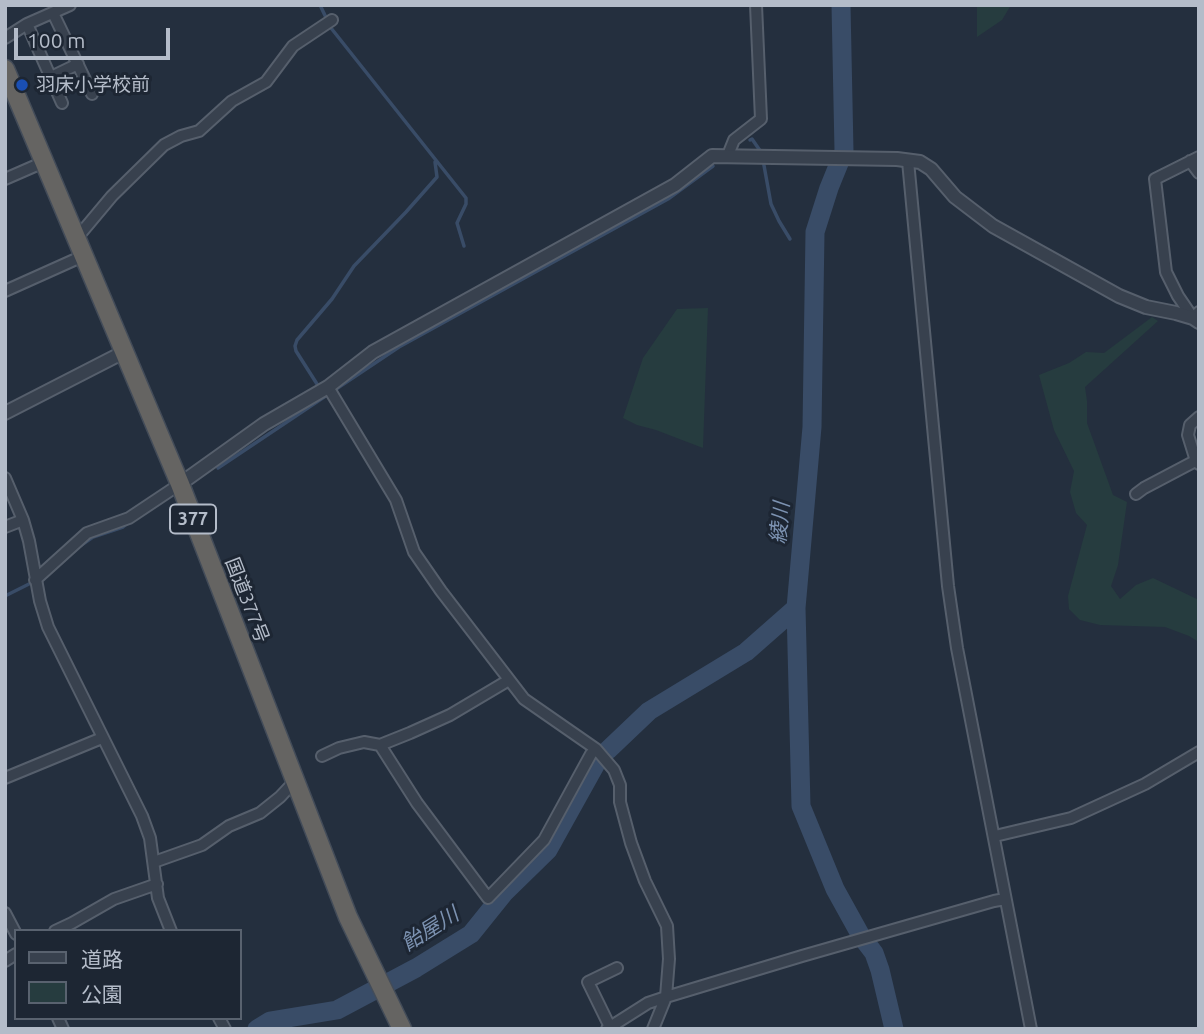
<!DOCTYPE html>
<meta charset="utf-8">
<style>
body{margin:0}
#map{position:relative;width:1204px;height:1034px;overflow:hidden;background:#242f3e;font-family:Ubuntu,"Noto Sans JP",sans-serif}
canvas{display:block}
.frame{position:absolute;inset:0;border:7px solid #b4bcc9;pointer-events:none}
.legend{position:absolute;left:14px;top:929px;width:228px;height:91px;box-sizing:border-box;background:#1d2633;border:2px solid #59626f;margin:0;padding:9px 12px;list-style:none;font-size:21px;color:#b4bcc9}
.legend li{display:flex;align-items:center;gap:14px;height:35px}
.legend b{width:35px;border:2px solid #59626f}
.scale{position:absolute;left:14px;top:28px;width:156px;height:32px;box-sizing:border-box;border:4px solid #b4bcc9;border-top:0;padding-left:9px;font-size:21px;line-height:24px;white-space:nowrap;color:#b4bcc9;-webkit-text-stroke:5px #1d2633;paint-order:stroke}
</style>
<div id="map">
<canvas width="1204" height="1034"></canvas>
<div class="frame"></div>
<ul class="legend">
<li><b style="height:9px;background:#38414e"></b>道路</li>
<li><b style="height:19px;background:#263c3f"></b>公園</li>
</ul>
<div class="scale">100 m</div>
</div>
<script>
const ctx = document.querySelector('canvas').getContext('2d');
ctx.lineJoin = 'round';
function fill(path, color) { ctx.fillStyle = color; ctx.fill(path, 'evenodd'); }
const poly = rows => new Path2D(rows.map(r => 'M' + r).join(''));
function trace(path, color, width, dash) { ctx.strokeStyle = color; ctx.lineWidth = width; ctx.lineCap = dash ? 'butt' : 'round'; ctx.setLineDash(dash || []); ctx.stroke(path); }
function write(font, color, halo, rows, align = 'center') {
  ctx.font = font + ' Ubuntu,"Noto Sans JP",sans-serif'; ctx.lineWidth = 6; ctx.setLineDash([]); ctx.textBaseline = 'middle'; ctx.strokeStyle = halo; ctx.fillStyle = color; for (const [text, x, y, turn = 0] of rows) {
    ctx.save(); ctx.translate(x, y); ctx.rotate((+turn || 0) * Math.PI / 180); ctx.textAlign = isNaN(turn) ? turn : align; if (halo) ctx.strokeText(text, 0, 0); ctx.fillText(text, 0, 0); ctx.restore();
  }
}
fill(poly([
 [977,5,1011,5,1002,20,977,37],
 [708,308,703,448,656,430,637,425,623,418,643,358,677,309],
 [1152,317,1158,321,1085,387,1087,401,1087,423,1113,495,1127,502,1118,565,1111,586,1120,599,1136,585,1153,578,1199,600,1199,642,1189,636,1165,627,1100,625,1080,620,1069,609,1068,596,1087,525,1076,513,1070,492,1074,471,1054,430,1039,375,1069,363,1086,352,1104,353]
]), '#263c3f');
trace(poly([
 [320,5,331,28,466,198,466,204,457,223,464,246],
 [750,140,752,139,761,152],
 [763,160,771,204,779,221,790,239],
 [317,384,296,351,295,346,297,340,332,299,354,266,406,212,437,177,435,162],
 [218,468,399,347,668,199,713,166],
 [80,546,93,537,123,527,129,522],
 [5,596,31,583]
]), '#394c67', 3.5);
trace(poly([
 [841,5,844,151,829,188,815,232,812,427,796,608,801,806,835,889,861,936,874,953,880,970,894,1029],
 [608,750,649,711,746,652,796,608],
 [257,1029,270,1021,337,1010,416,968,471,934,504,893,548,850,597,762]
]), '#394c67', 19);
const minor = poly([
 [53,13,92,94],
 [27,24,62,103],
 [5,38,27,24,70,5],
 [51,77,78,64],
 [728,155,734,140,761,119,756,5],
 [1199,157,1155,179,1166,272,1178,296,1193,318,1199,312],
 [908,161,948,586,957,648,1031,1029],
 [1190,161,1199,173],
 [5,179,44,162],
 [76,239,112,196,164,145,181,136,199,131,232,101,266,82,293,46,332,20],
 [5,291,83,256],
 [328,387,396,500,414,552,441,591,524,699,596,749,614,770,620,785,620,802,631,843,645,881,667,926,669,959,666,997,653,1029],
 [1199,417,1190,425,1188,435,1196,461,1199,464],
 [5,478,23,520,29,541,40,601,48,627,142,816,150,838,158,898,171,931],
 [1136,494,1144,488,1199,459],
 [5,527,23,520],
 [35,580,87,533,129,518,180,484],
 [380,745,417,803,488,898,544,840,591,754,596,749],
 [322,756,339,748,364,742,380,745,410,733,450,715,509,680],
 [5,778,102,738],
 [995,836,1071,818,1145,784,1199,752],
 [154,862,202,845,229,826,260,813,280,797,295,781],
 [5,913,16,934],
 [55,931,72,923,114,899,157,884],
 [5,961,16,954],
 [58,1018,63,1029],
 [219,1018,225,1029],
 [610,1027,588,982,617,968],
 [607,1029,648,1003,666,997,802,956,994,901,1005,899]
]);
const tertiary = poly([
 [5,413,124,352],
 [180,484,264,424,328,387,373,352,675,185,712,156,897,159,920,162,931,169,955,197,993,226,1119,296,1146,307,1176,313,1193,318,1199,322]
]);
const trunk = poly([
 [5,69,180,484,348,917,402,1029]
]);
trace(minor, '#565f6c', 14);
trace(tertiary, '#565f6c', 16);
trace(trunk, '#434c59', 21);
trace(minor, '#38414e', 10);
trace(tertiary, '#38414e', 12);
trace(trunk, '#656462', 18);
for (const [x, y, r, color] of [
 [22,85,7,"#1a4fb4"]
]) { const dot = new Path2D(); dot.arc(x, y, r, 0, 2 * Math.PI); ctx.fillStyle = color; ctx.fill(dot); trace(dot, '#1d2633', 2.5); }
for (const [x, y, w] of [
 [193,519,46]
]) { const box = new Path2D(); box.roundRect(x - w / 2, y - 14.5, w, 29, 5); ctx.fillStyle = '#1d2633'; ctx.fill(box); trace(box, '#b4bcc9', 2); }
write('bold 18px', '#b4bcc9', null, [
 ["377",193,519]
]);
write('19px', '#b4bcc9', '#1d2633', [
 ["羽床小学校前",36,85]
], 'left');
write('19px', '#b4bcc9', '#1d2633', [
 ["国道377号",247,600,69]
]);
write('italic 21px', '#7c92b1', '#1d2633', [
 ["綾川",780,523,-85],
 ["飴屋川",430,929,-32]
]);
</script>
